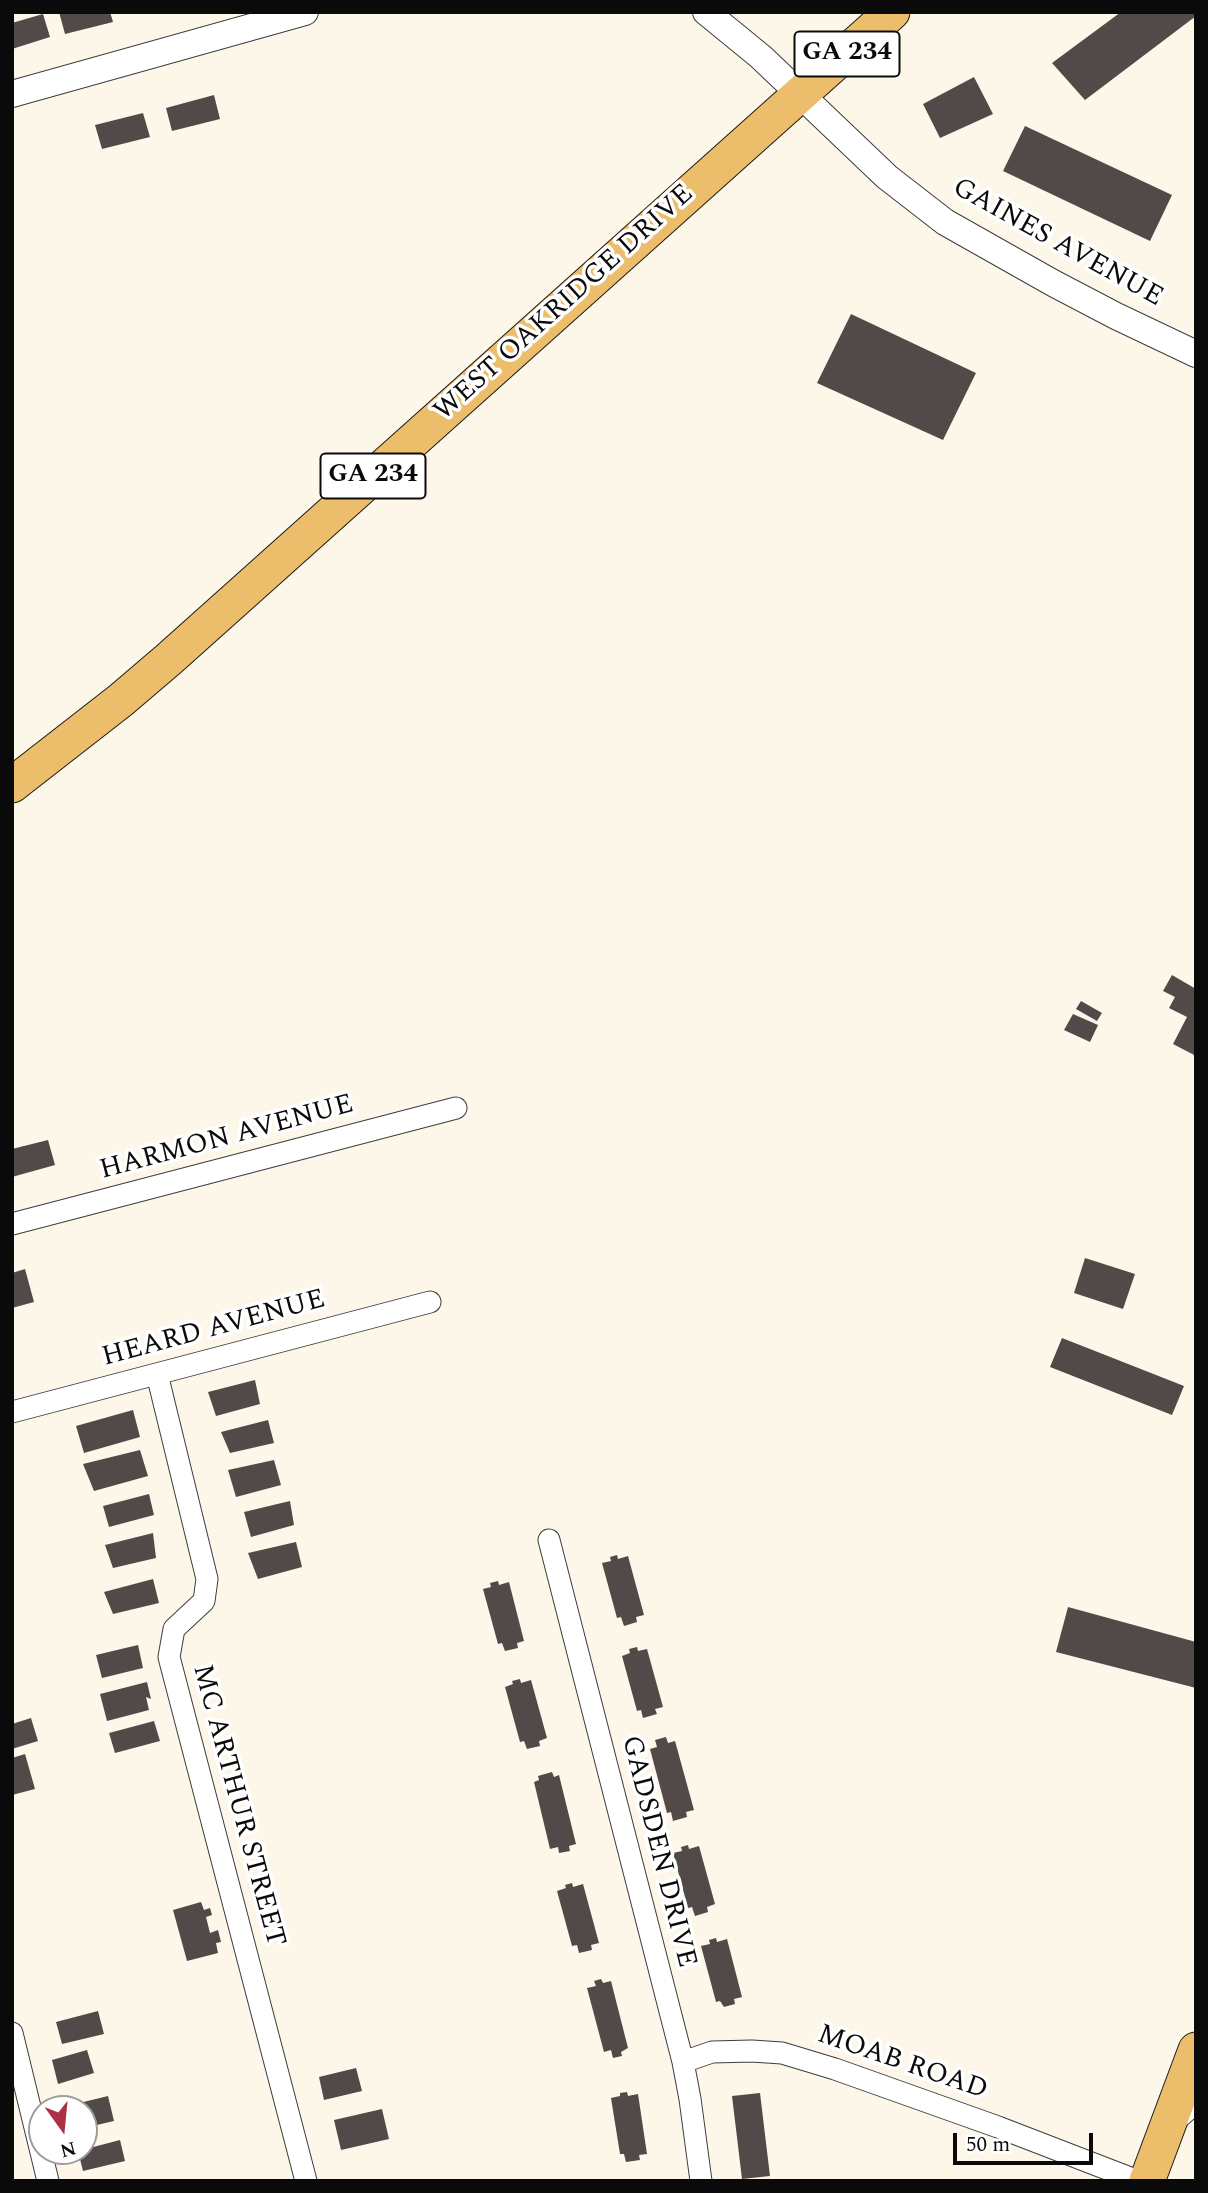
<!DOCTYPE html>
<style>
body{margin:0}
#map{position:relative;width:1208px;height:2193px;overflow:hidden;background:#fdf7e9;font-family:Spectral,serif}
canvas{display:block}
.frame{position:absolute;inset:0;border:14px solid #0a0a0a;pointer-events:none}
.north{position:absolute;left:28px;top:2095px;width:70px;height:70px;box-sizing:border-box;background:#fff;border:2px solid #9d9d9d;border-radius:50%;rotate:165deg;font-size:19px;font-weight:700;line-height:28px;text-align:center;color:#0a0a0a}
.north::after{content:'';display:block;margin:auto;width:24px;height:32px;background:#ad3044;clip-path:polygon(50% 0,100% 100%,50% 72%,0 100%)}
.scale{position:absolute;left:953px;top:2133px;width:140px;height:32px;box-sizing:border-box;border:4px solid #0a0a0a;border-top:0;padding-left:9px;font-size:21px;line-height:24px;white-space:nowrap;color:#0a0a0a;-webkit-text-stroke:5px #fff;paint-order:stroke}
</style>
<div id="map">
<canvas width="1208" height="2193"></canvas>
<div class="frame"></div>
<div class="north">N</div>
<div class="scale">50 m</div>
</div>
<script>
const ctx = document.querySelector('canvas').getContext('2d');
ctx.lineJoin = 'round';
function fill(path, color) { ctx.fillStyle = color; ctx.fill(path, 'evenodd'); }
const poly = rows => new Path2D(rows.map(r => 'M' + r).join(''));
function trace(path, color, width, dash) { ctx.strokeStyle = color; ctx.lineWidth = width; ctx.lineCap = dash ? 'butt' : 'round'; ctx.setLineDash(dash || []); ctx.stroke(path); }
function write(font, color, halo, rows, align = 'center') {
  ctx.font = font + ' Spectral,serif'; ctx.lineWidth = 7; ctx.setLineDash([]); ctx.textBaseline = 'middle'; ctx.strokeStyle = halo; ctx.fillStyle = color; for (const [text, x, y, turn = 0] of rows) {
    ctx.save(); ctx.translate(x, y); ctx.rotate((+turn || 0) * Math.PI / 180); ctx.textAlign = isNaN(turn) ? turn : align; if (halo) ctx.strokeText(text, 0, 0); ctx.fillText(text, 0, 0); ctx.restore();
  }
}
fill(poly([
 [59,12,110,12,113,22,65,34],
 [1121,12,1196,12,1196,16,1085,100,1052,63],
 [43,14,50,37,12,49,12,23],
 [974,77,993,114,940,138,923,104],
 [214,95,220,119,172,131,166,108],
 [143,113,150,137,102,149,95,125],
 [1025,126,1172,195,1150,241,1003,171],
 [851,314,976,373,943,440,817,383],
 [1172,975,1196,989,1196,1056,1173,1044,1187,1017,1169,1008,1175,997,1163,991],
 [1081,1001,1102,1013,1097,1021,1076,1009],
 [1073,1014,1098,1025,1090,1042,1064,1030],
 [48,1140,55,1165,12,1177,12,1149],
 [1085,1258,1135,1274,1123,1309,1074,1293],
 [25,1269,34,1302,12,1308,12,1273],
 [1062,1338,1184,1386,1172,1415,1050,1367],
 [255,1380,260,1404,216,1416,208,1392],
 [133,1410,140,1437,84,1453,76,1426],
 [268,1420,274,1443,230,1453,221,1432],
 [140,1450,148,1476,94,1491,83,1464],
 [274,1460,281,1485,236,1497,228,1470],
 [149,1494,154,1515,109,1527,103,1506],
 [290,1501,294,1525,251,1537,244,1512],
 [153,1533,156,1558,113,1568,105,1545],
 [296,1542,302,1567,258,1579,248,1553],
 [617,1555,618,1559,628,1556,644,1615,636,1617,637,1622,624,1626,621,1617,617,1618,602,1563,611,1561,610,1557],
 [153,1579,159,1603,113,1614,104,1592],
 [498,1581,499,1585,509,1582,524,1641,517,1643,518,1648,505,1651,502,1643,498,1644,483,1589,491,1587,490,1583],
 [1068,1607,1196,1642,1196,1688,1056,1652],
 [138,1645,143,1668,102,1678,96,1655],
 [637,1647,638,1651,647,1649,663,1707,655,1709,657,1714,643,1718,641,1710,637,1711,622,1656,630,1653,629,1649],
 [520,1679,521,1683,531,1680,547,1738,539,1741,540,1746,527,1749,524,1741,520,1742,505,1687,513,1684,512,1681],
 [147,1682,151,1699,146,1697,149,1710,107,1721,100,1694],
 [31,1718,38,1741,12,1749,12,1724],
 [154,1721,160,1741,115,1753,109,1733],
 [666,1737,668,1743,675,1741,694,1810,686,1812,687,1817,673,1821,671,1812,667,1813,650,1749,657,1747,655,1740],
 [25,1754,35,1789,12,1795,12,1758],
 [552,1772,554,1777,559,1775,576,1844,569,1846,570,1851,559,1853,558,1847,550,1849,534,1782,539,1780,538,1776],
 [688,1845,689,1849,699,1846,715,1904,707,1907,708,1912,695,1916,692,1907,688,1908,673,1853,682,1851,681,1847],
 [572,1883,573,1887,583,1884,599,1943,591,1945,592,1950,579,1953,577,1945,572,1946,557,1891,566,1888,565,1885],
 [201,1902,204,1910,210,1908,212,1915,206,1917,210,1933,218,1930,221,1942,216,1943,218,1953,187,1961,173,1910],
 [716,1938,717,1942,727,1939,742,1997,734,1999,735,2004,724,2007,720,2001,716,2002,701,1946,710,1944,709,1940],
 [601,1979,603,1983,611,1981,628,2048,621,2052,622,2056,613,2058,611,2050,604,2052,587,1988,596,1986,594,1981],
 [98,2011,104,2034,62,2044,56,2022],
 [87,2050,94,2073,58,2084,52,2060],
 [356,2068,362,2091,324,2100,319,2077],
 [627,2092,628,2096,638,2094,647,2154,639,2155,640,2160,626,2162,624,2154,620,2154,611,2098,620,2096,620,2093],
 [760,2093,770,2176,742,2179,732,2096],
 [108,2096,114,2121,84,2128,84,2109,68,2109,67,2106],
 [382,2109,389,2139,341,2150,334,2120],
 [120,2140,125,2161,83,2171,78,2151]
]), '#524a48');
const service = poly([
 [1180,2124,1196,2110]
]);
const minor = poly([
 [12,1224,456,1108],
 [157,1374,207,1579,204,1601,174,1629,169,1657,306,2181],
 [12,1412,430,1302],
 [549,1540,683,2062,690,2099,701,2181],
 [12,2033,48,2181],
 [683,2062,712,2052,752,2051,782,2053,835,2069,998,2127,1138,2181]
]);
const tertiary = poly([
 [706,12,761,57,887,177,945,222,1053,283,1116,316,1196,354],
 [12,94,305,12]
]);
const primary = poly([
 [12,785,121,700,169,659,892,12],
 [1147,2181,1196,2050]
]);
trace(service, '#3d3d3d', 12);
trace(minor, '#3d3d3d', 23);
trace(tertiary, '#3d3d3d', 28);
trace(primary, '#1b1b1b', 37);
trace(service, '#fff', 10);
trace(minor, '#fff', 21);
trace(tertiary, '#fff', 26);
trace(primary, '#ecbd6a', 35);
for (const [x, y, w] of [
 [847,54,105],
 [373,476,105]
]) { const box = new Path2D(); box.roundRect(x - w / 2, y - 22.5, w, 45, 5); ctx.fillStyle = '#fff'; ctx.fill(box); trace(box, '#0a0a0a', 2); }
write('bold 26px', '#0a0a0a', null, [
 ["GA 234",847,54],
 ["GA 234",373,476]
]);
write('28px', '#0a0a0a', '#fff', [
 ["GAINES AVENUE",1057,244,29],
 ["WEST OAKRIDGE DRIVE",565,304,-42],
 ["HARMON AVENUE",227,1139,-15],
 ["HEARD AVENUE",214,1330,-15],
 ["MC ARTHUR STREET",237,1806,75],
 ["GADSDEN DRIVE",657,1852,76],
 ["MOAB ROAD",902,2064,19]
]);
</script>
